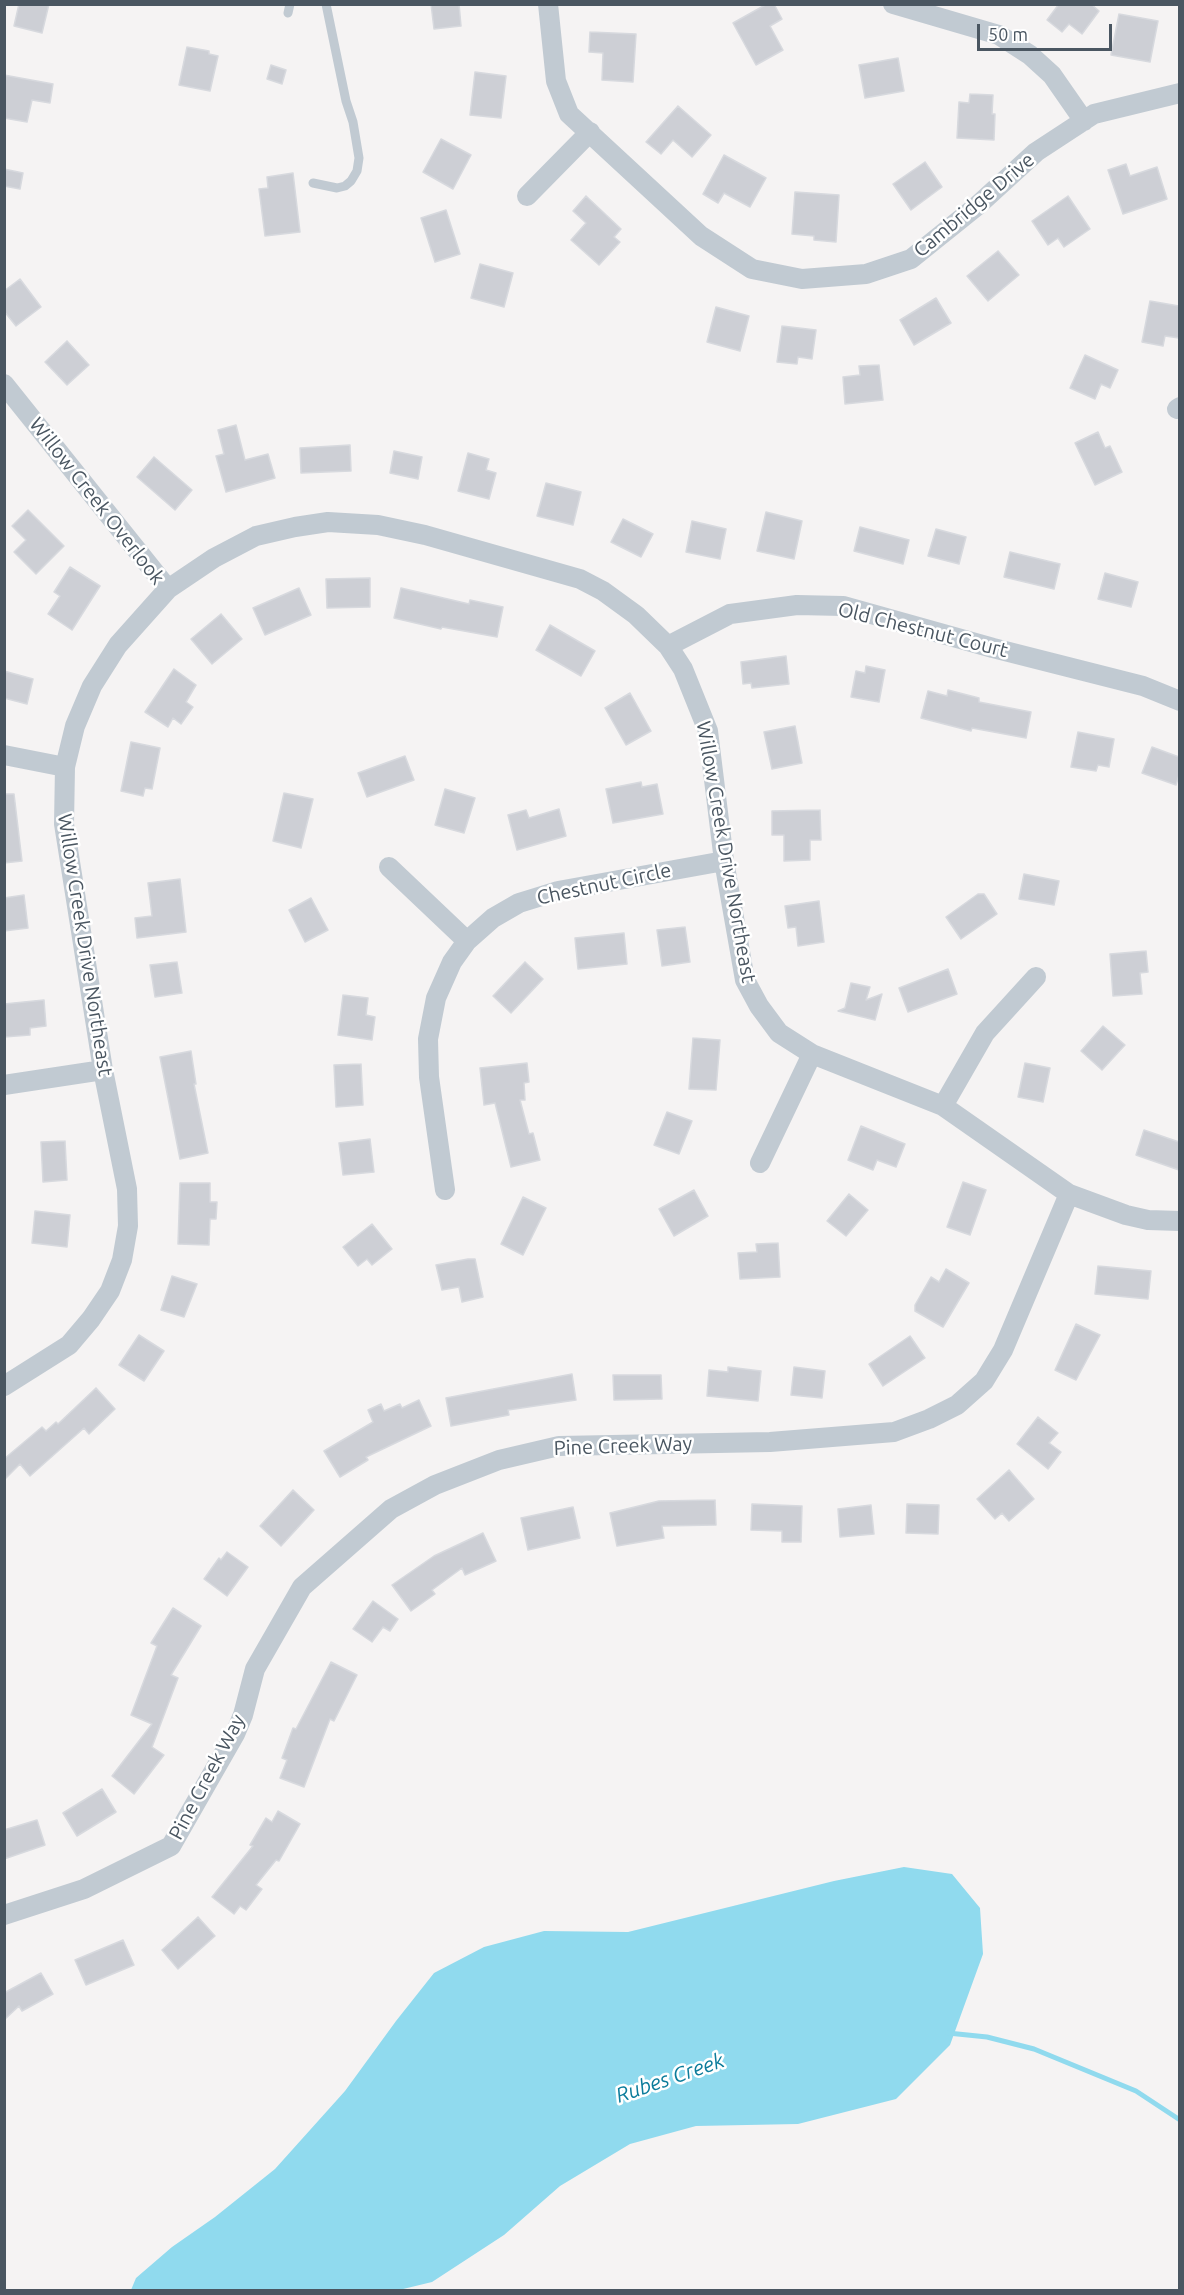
<!DOCTYPE html>
<style>
body{margin:0}
#map{position:relative;width:1184px;height:2295px;overflow:hidden;background:#f5f3f3;font-family:Ubuntu,sans-serif}
canvas{display:block}
.frame{position:absolute;inset:0;border:6px solid #4a5661;pointer-events:none}
.scale{position:absolute;left:977px;top:24px;width:135px;height:27px;box-sizing:border-box;border:3px solid #4a5661;border-top:0;padding-left:8px;font-size:18px;line-height:21px;white-space:nowrap;color:#4a5661;-webkit-text-stroke:4px #fff;paint-order:stroke}
</style>
<div id="map">
<canvas width="1184" height="2295"></canvas>
<div class="frame"></div>
<div class="scale">50 m</div>
</div>
<script>
const ctx = document.querySelector('canvas').getContext('2d');
ctx.lineJoin = 'round';
function fill(path, color) { ctx.fillStyle = color; ctx.fill(path, 'evenodd'); }
const poly = rows => new Path2D(rows.map(r => 'M' + r).join(''));
function trace(path, color, width, dash) { ctx.strokeStyle = color; ctx.lineWidth = width; ctx.lineCap = dash ? 'butt' : 'round'; ctx.setLineDash(dash || []); ctx.stroke(path); }
function write(font, color, halo, rows, align = 'center') {
  ctx.font = font + ' Ubuntu,sans-serif'; ctx.lineWidth = 5; ctx.setLineDash([]); ctx.textBaseline = 'middle'; ctx.strokeStyle = halo; ctx.fillStyle = color; for (const [text, x, y, turn = 0] of rows) {
    ctx.save(); ctx.translate(x, y); ctx.rotate((+turn || 0) * Math.PI / 180); ctx.textAlign = isNaN(turn) ? turn : align; if (halo) ctx.strokeText(text, 0, 0); ctx.fillText(text, 0, 0); ctx.restore();
  }
}
fill(poly([
 [904,1867,952,1874,980,1908,983,1954,950,2045,896,2099,798,2124,696,2126,630,2144,560,2186,504,2235,432,2282,399,2290,131,2290,136,2278,172,2247,215,2217,275,2169,345,2091,396,2021,434,1973,484,1947,544,1931,628,1932,834,1881]
]), '#90daee');
trace(poly([
 [948,2033,987,2037,1034,2049,1136,2091,1180,2120]
]), '#90daee', 5);
const building = poly([
 [19,4,49,4,42,33,14,26,19,4],
 [431,4,459,4,461,26,434,29,431,4],
 [767,4,774,4,782,19,770,26,783,50,756,65,733,23,767,4],
 [1059,4,1091,4,1099,11,1082,34,1069,24,1062,32,1047,20,1059,4],
 [1119,14,1158,21,1150,62,1111,55,1119,14],
 [590,32,636,34,633,82,602,80,603,53,589,52,590,32],
 [187,47,209,51,209,54,218,56,210,91,179,85,187,47],
 [898,58,904,91,865,98,859,65,898,58],
 [271,65,286,70,282,84,267,79,271,65],
 [475,72,506,76,501,118,470,115,475,72],
 [4,75,53,84,50,103,32,100,27,122,4,118,4,75],
 [970,94,993,95,992,114,995,114,994,140,957,138,959,102,969,103,970,94],
 [678,106,711,135,692,157,673,140,661,154,646,142,678,106],
 [441,139,471,155,453,189,423,172,441,139],
 [724,155,766,178,750,207,724,193,718,203,703,194,724,155],
 [925,162,942,187,911,210,893,184,925,162],
 [1126,164,1130,176,1157,167,1167,199,1123,214,1108,170,1126,164],
 [4,169,23,173,20,189,4,186,4,169],
 [293,173,300,232,265,236,259,189,268,188,267,177,293,173],
 [795,192,839,195,836,242,814,240,814,236,792,234,795,192],
 [586,196,621,229,614,237,620,242,599,265,571,240,586,223,573,211,586,196],
 [1068,196,1090,229,1064,247,1058,238,1048,245,1032,221,1068,196],
 [446,210,460,254,435,262,421,218,446,210],
 [998,251,1019,275,988,301,967,276,998,251],
 [480,264,513,273,504,307,471,298,480,264],
 [20,279,41,307,16,326,4,311,4,291,20,279],
 [936,298,951,323,914,345,900,320,936,298],
 [1150,301,1179,306,1179,338,1165,336,1163,346,1142,342,1150,301],
 [716,307,749,316,740,351,707,342,716,307],
 [782,326,816,330,812,359,798,357,797,364,777,362,782,326],
 [67,341,89,365,67,385,45,362,67,341],
 [1085,355,1118,370,1110,388,1101,384,1095,399,1070,388,1085,355],
 [879,365,883,400,845,404,843,377,860,375,859,366,879,365],
 [236,425,245,460,268,454,275,478,226,492,216,456,224,454,218,430,236,425],
 [1098,432,1105,448,1110,446,1122,472,1095,485,1075,443,1098,432],
 [350,445,351,471,301,473,300,448,350,445],
 [394,451,422,457,418,479,390,473,394,451],
 [468,453,489,459,486,470,496,473,489,499,458,491,468,453],
 [154,457,192,490,175,510,137,477,154,457],
 [546,483,581,492,573,525,537,516,546,483],
 [28,510,64,546,36,574,14,552,26,540,12,526,28,510],
 [766,512,802,521,794,559,757,551,766,512],
 [623,519,653,534,641,557,611,542,623,519],
 [692,521,726,529,720,559,686,552,692,521],
 [860,527,909,540,903,564,854,551,860,527],
 [936,529,966,537,959,564,928,556,936,529],
 [1010,552,1060,564,1054,589,1004,577,1010,552],
 [70,567,100,586,72,630,48,614,60,596,54,592,70,567],
 [1105,573,1138,582,1131,607,1098,599,1105,573],
 [370,578,370,607,327,608,326,579,370,578],
 [299,588,311,615,265,635,253,608,299,588],
 [401,588,469,604,470,600,503,607,497,637,442,627,441,629,394,618,401,588],
 [221,614,242,639,212,664,191,639,221,614],
 [550,625,595,651,581,676,536,650,550,625],
 [786,656,789,684,752,688,751,683,743,684,741,662,786,656],
 [866,666,885,670,879,702,851,697,856,671,865,673,866,666],
 [174,669,196,685,186,702,193,707,181,724,173,718,168,727,145,712,174,669],
 [4,671,33,679,27,704,4,698,4,671],
 [948,690,979,698,979,702,1031,712,1026,738,972,728,971,731,921,718,928,691,947,696,948,690],
 [630,693,651,731,626,745,605,708,630,693],
 [795,726,802,763,772,769,764,732,795,726],
 [1078,732,1114,739,1109,767,1098,765,1096,771,1071,767,1078,732],
 [131,742,160,748,152,789,145,788,143,796,121,791,131,742],
 [1152,747,1179,757,1179,775,1176,785,1142,773,1152,747],
 [405,756,414,780,367,797,358,773,405,756],
 [641,782,642,787,657,784,663,814,613,823,606,789,641,782],
 [445,789,475,798,464,833,435,825,445,789],
 [284,793,313,799,301,848,273,841,284,793],
 [4,794,14,794,22,861,4,863,4,794],
 [559,809,566,836,517,850,508,815,526,810,529,818,559,809],
 [820,810,821,840,810,840,810,860,784,861,784,835,772,835,772,811,820,810],
 [1024,874,1059,881,1054,905,1019,899,1024,874],
 [180,879,186,932,137,938,135,918,152,916,148,883,180,879],
 [978,894,984,894,997,914,961,939,946,917,978,894],
 [24,895,28,928,4,931,4,898,24,895],
 [311,898,328,930,305,942,289,910,311,898],
 [819,901,824,942,798,946,796,927,788,928,785,906,819,901],
 [685,927,690,962,662,966,657,930,685,927],
 [624,933,627,964,578,969,575,938,624,933],
 [1146,951,1148,972,1140,973,1142,994,1113,996,1110,954,1146,951],
 [177,962,182,993,155,997,150,965,177,962],
 [525,962,543,979,511,1013,493,996,525,962],
 [948,969,957,994,908,1012,899,988,948,969],
 [851,983,870,987,866,1000,882,994,875,1020,838,1011,845,1008,851,983],
 [343,995,368,998,366,1015,375,1017,372,1040,338,1035,343,995],
 [44,1000,46,1026,30,1028,30,1035,4,1037,4,1004,44,1000],
 [1103,1026,1125,1045,1102,1070,1081,1051,1103,1026],
 [693,1038,720,1040,716,1090,689,1089,693,1038],
 [191,1051,196,1084,194,1084,208,1153,180,1159,160,1057,191,1051],
 [527,1063,529,1082,524,1083,525,1100,520,1100,529,1134,533,1133,540,1160,511,1167,495,1103,484,1105,480,1068,527,1063],
 [1025,1063,1050,1068,1043,1102,1018,1097,1025,1063],
 [361,1064,363,1105,336,1107,334,1065,361,1064],
 [667,1112,692,1121,679,1154,654,1145,667,1112],
 [861,1126,905,1144,896,1167,877,1160,873,1170,848,1160,861,1126],
 [1144,1130,1179,1142,1179,1170,1136,1155,1144,1130],
 [370,1139,374,1172,343,1175,339,1143,370,1139],
 [65,1141,67,1180,43,1182,41,1142,65,1141],
 [963,1182,986,1190,970,1235,947,1227,963,1182],
 [180,1183,210,1183,210,1202,217,1202,216,1219,210,1219,209,1245,178,1244,180,1183],
 [694,1190,708,1216,674,1236,659,1209,694,1190],
 [849,1194,868,1210,846,1236,827,1221,849,1194],
 [523,1197,546,1208,523,1255,501,1244,523,1197],
 [35,1211,70,1215,67,1247,32,1243,35,1211],
 [372,1224,392,1249,372,1265,367,1259,358,1266,343,1247,372,1224],
 [778,1243,780,1277,740,1279,738,1253,757,1252,756,1244,778,1243],
 [468,1259,475,1259,483,1297,462,1302,459,1287,442,1290,436,1265,468,1259],
 [1098,1266,1151,1271,1148,1299,1095,1294,1098,1266],
 [946,1269,969,1283,943,1327,915,1311,915,1305,931,1277,939,1282,946,1269],
 [172,1276,197,1284,184,1317,161,1310,172,1276],
 [1076,1324,1100,1335,1076,1380,1055,1370,1076,1324],
 [139,1335,164,1351,144,1381,119,1365,139,1335],
 [910,1336,925,1358,883,1386,869,1364,910,1336],
 [728,1367,761,1371,758,1401,707,1396,709,1370,728,1372,728,1367],
 [794,1367,825,1371,822,1398,791,1395,794,1367],
 [572,1374,576,1400,508,1410,509,1415,451,1426,446,1398,572,1374],
 [613,1375,661,1375,662,1399,614,1400,613,1375],
 [96,1388,115,1409,89,1434,84,1428,30,1476,20,1464,4,1480,4,1459,42,1427,46,1431,56,1422,58,1424,96,1388],
 [419,1400,431,1426,366,1457,368,1460,340,1477,324,1451,373,1422,368,1410,381,1404,384,1411,400,1404,402,1408,419,1400],
 [1038,1417,1058,1433,1049,1443,1061,1452,1048,1469,1017,1444,1038,1417],
 [1009,1470,1034,1499,1009,1521,1002,1513,995,1519,977,1499,1009,1470],
 [293,1490,314,1510,281,1546,260,1526,293,1490],
 [715,1500,716,1525,662,1526,664,1538,617,1546,610,1513,659,1501,715,1500],
 [752,1504,802,1506,801,1542,782,1542,782,1531,751,1530,752,1504],
 [907,1504,939,1505,938,1534,906,1533,907,1504],
 [871,1505,874,1534,840,1537,838,1509,871,1505],
 [573,1507,580,1538,528,1550,521,1518,573,1507],
 [483,1533,496,1561,465,1575,462,1568,432,1590,435,1594,411,1611,392,1585,434,1556,483,1533],
 [227,1552,248,1567,227,1596,204,1579,219,1558,221,1560,227,1552],
 [373,1601,398,1619,390,1631,383,1627,372,1642,353,1629,373,1601],
 [173,1608,201,1626,171,1675,178,1678,152,1747,164,1755,134,1794,112,1776,152,1724,131,1715,157,1646,151,1643,173,1608],
 [331,1662,357,1675,334,1721,330,1719,304,1787,280,1778,287,1760,282,1758,293,1728,296,1729,331,1662],
 [102,1789,116,1812,77,1836,63,1813,102,1789],
 [278,1811,300,1824,279,1861,276,1860,256,1885,262,1889,246,1910,240,1906,234,1914,212,1897,253,1846,250,1845,266,1818,272,1822,278,1811],
 [37,1820,45,1845,4,1859,4,1830,37,1820],
 [198,1917,215,1936,178,1969,162,1950,198,1917],
 [123,1940,134,1965,86,1985,75,1960,123,1940],
 [41,1973,53,1994,22,2011,19,2006,4,2020,4,1993,41,1973]
]);
fill(building, '#cdcfd5');
trace(building, '#d7d9de', 1.5);
trace(poly([
 [288,13,290,4],
 [313,183,337,188,345,186,351,181,357,171,359,158,353,122,346,101,326,4]
]), '#c1cad2', 9);
trace(poly([
 [548,4,556,81,569,114,701,236,752,269,802,279,866,274,911,259,977,206,1036,152,1094,114,1180,93],
 [893,4,999,35,1030,55,1052,75,1084,121],
 [527,196,590,132],
 [4,384,168,589],
 [1177,409,1180,407],
 [668,646,730,614,797,605,843,606,993,648,1143,686,1180,701],
 [4,755,65,767],
 [389,867,467,941],
 [4,1085,103,1070],
 [943,1106,985,1033,1036,977],
 [760,1163,812,1054],
 [445,1190,429,1077,428,1039,436,998,452,962,467,941,493,918,519,903,558,891,724,861],
 [4,1386,69,1345,91,1319,110,1291,122,1260,128,1226,127,1189,103,1070,64,824,65,767,75,726,92,686,118,645,168,589,214,558,256,536,295,527,328,522,378,525,425,535,580,579,603,591,636,615,668,646,683,669,708,731,724,861,745,980,759,1006,779,1033,812,1054,943,1106,1069,1194,1126,1215,1148,1220,1180,1221],
 [4,1915,84,1889,171,1846,235,1734,243,1715,255,1669,302,1587,391,1509,435,1485,499,1460,559,1446,770,1442,894,1432,929,1419,957,1405,984,1381,1003,1350,1069,1194]
]), '#c1cad2', 20);
write('20px', '#4a5661', '#fff', [
 ["Cambridge Drive",974,205,-40],
 ["Willow Creek Overlook",97,501,52],
 ["Old Chestnut Court",923,630,14],
 ["Willow Creek Drive Northeast",726,852,80],
 ["Chestnut Circle",604,884,-12],
 ["Willow Creek Drive Northeast",85,945,81],
 ["Pine Creek Way",623,1446,-2],
 ["Pine Creek Way",207,1777,-62]
]);
write('italic 21px', '#0c7c9b', '#fff', [
 ["Rubes Creek",670,2078,-19]
]);
</script>
